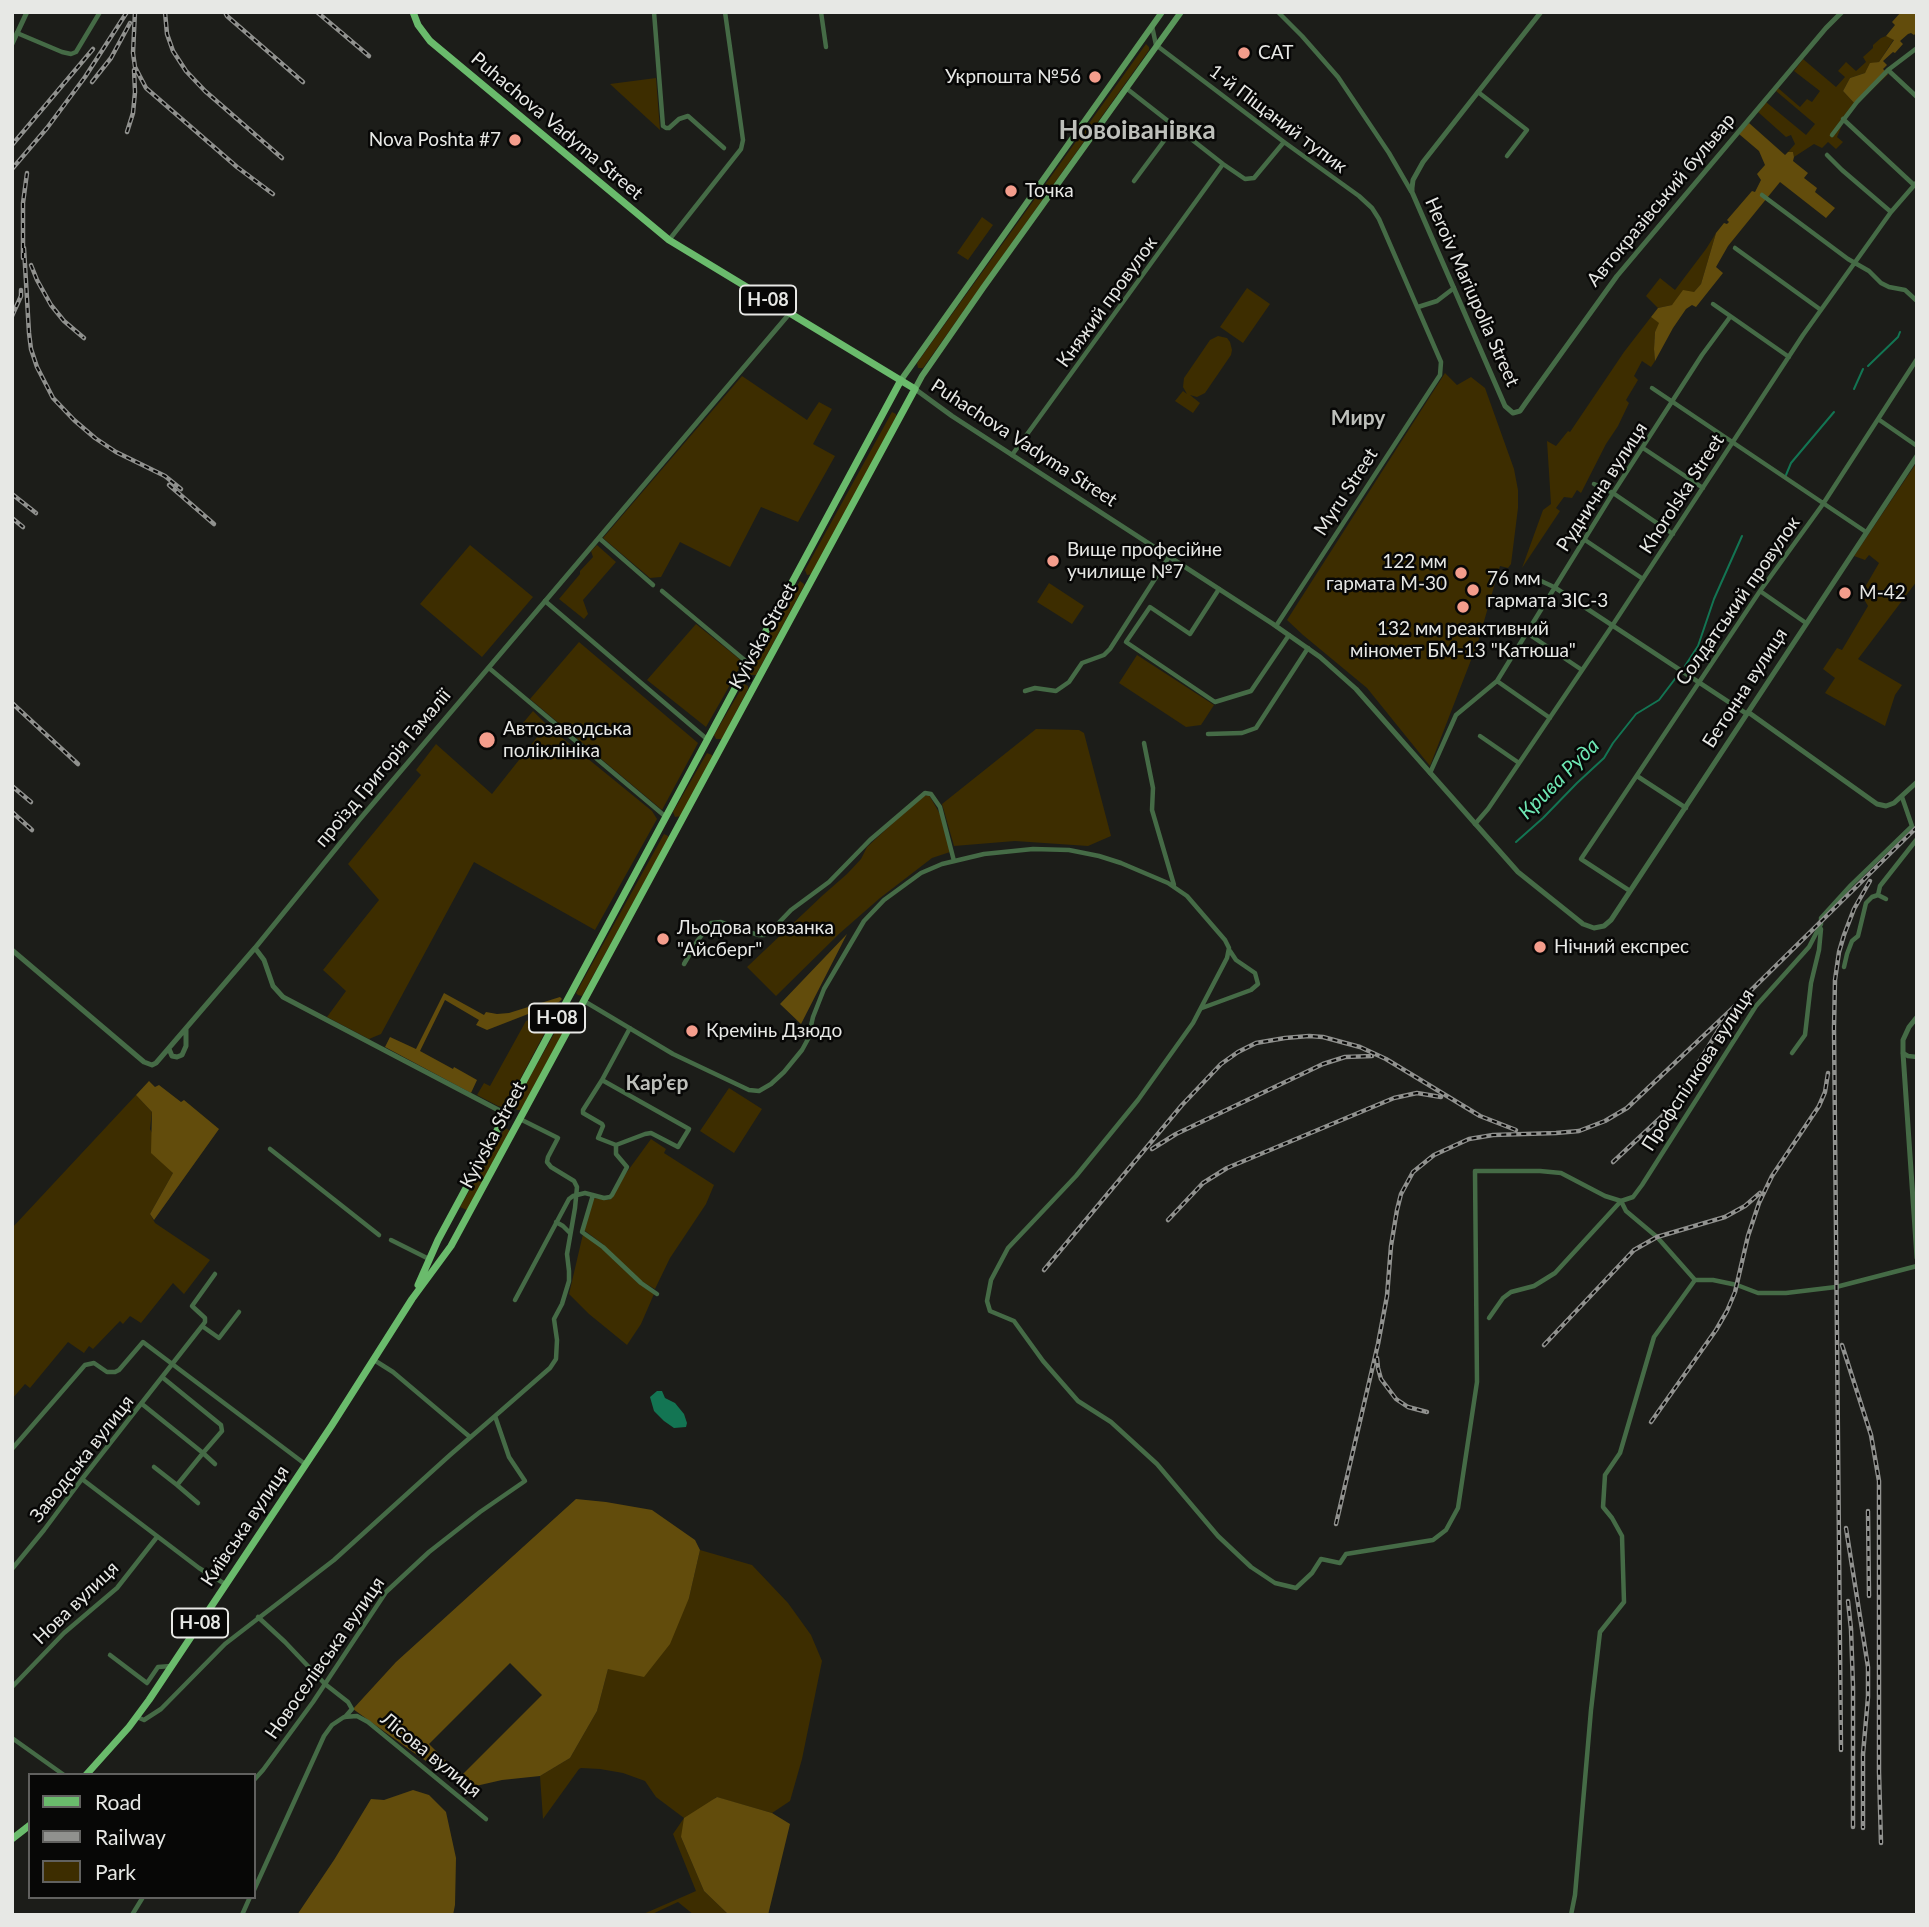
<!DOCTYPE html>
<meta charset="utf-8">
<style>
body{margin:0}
#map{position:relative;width:1929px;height:1927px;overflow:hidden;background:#1c1d19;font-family:Lato,sans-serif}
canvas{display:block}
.frame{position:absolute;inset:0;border:14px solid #e7e8e5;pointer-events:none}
.legend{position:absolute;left:28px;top:1773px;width:228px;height:126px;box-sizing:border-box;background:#070706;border:2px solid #61615f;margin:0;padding:9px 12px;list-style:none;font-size:21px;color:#e7e8e5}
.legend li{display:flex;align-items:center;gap:14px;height:35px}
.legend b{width:35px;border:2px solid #61615f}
</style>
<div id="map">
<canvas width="1929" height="1927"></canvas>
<div class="frame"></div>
<ul class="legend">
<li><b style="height:9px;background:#6abb6c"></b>Road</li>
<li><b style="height:9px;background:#90918e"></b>Railway</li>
<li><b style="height:19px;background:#3d2d00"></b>Park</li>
</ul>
</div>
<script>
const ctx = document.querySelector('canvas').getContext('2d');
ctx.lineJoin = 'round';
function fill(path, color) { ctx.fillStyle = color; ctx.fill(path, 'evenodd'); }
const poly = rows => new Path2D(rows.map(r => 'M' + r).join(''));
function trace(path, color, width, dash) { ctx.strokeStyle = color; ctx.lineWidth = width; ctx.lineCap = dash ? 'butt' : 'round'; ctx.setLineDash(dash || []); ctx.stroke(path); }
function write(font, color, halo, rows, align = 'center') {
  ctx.font = font + ' Lato,sans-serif'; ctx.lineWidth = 5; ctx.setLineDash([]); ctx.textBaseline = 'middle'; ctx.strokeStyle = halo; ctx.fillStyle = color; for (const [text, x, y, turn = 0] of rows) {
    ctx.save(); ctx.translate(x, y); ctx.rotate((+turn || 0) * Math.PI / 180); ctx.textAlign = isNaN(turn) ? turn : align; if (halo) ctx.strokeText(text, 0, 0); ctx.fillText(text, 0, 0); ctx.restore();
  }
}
fill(poly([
 [1886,36,1894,39,1879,62,1874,63,1865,73,1850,78,1843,91,1856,105,1842,125,1837,137,1843,142,1836,149,1828,142,1822,148,1814,144,1794,157,1793,152,1788,152,1795,144,1791,135,1786,137,1758,112,1766,102,1806,135,1815,124,1776,91,1778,88,1800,107,1807,99,1812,102,1820,91,1794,71,1803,59,1836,87,1845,77,1838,71,1846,62,1856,71,1866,62,1863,57,1873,48,1873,45,1881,38],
 [1146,44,1149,47,1149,50,923,368,918,368,917,363],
 [656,78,660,130,610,84],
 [982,217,993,225,968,260,957,253],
 [1716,233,1701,284,1694,292,1672,305,1658,308,1646,296,1660,278,1675,290,1706,249],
 [1247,288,1270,304,1243,343,1220,327],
 [1651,317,1660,323,1655,332,1654,349,1655,361,1651,367,1642,361,1634,376,1638,380,1626,400,1629,403,1618,426,1606,444,1581,493,1577,490,1572,498,1564,497,1556,508,1560,511,1522,568,1543,510,1551,504,1547,441,1556,446,1568,431,1570,432,1624,352],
 [1218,336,1227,338,1230,342,1232,350,1231,355,1205,393,1197,397,1190,395,1200,403,1193,413,1175,401,1183,391,1187,394,1183,387,1184,378,1210,340],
 [1445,373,1457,385,1471,377,1485,388,1514,469,1518,490,1518,508,1511,564,1508,568,1500,566,1478,642,1430,766,1367,688,1303,635,1287,620],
 [742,376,807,420,819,402,832,409,813,444,835,456,798,522,761,507,730,567,680,542,661,577,650,578,603,538],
 [892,412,896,414,896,417,813,574,807,575,805,570],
 [1917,462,1917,581,1858,659,1902,685,1895,695,1885,726,1825,693,1835,678,1823,669,1837,648,1842,650,1868,606,1861,594,1879,563,1869,555,1865,560,1854,556],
 [470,545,533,597,482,657,420,604],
 [597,545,616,562,583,600,588,614,584,619,559,599,580,574,580,571,593,557,591,551],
 [800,581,804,584,804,586,756,675,750,675,748,671],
 [1049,583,1084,606,1072,624,1037,602],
 [696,624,743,662,706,727,647,680],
 [579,642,698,743,662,810,530,699],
 [1137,655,1214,705,1201,725,1186,727,1119,683],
 [744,684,748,686,748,689,722,739,716,739,714,735],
 [533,711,549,727,652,811,657,819,595,930,474,862,381,1034,369,1039,327,1017,346,991,323,970,379,900,348,864,421,775,416,770,436,744,492,794,538,736,523,723],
 [1036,729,1079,730,1084,733,1111,836,1088,846,1015,841,954,846,942,804],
 [707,753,712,755,712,758,681,816,675,817,673,812],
 [929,795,940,814,950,852,932,858,880,898,840,933,776,996,747,967,823,895,847,874,861,859,867,847,894,822,924,796],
 [664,834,668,836,668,839,582,996,578,995,576,993],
 [572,1002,576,1004,577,1007,521,1110,517,1110,514,1105],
 [546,1012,551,1013,552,1019,507,1104,503,1107,498,1106,477,1095,484,1083,490,1086,526,1021],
 [729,1088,762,1109,734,1153,700,1131],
 [136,1095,152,1112,150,1129,173,1173,150,1214,155,1223,210,1260,184,1294,173,1283,141,1323,130,1316,123,1324,120,1321,93,1349,89,1346,84,1353,68,1342,30,1388,25,1384,12,1399,12,1228],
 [505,1128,509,1130,509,1133,467,1210,460,1207],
 [651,1139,666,1149,664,1153,714,1185,706,1204,670,1258,655,1289,639,1280,604,1245,584,1230,592,1198,609,1200,624,1176],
 [583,1234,596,1243,638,1283,654,1294,641,1324,627,1345,589,1314,569,1294],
 [700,1550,752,1565,788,1603,811,1635,822,1661,802,1759,790,1801,772,1813,716,1797,681,1837,704,1891,729,1915,694,1915,678,1902,650,1915,641,1915,696,1891,673,1834,684,1818,656,1797,645,1781,623,1773,600,1769,581,1768,579,1769,543,1819,540,1776,570,1758,597,1711,608,1669,689,1598]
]), '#3d2d00');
fill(poly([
 [1901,12,1917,12,1917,32,1914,35,1911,33,1908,34,1900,41,1903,44,1895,53,1893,52,1883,61,1887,65,1883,69,1888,74,1856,105,1843,91,1850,78,1865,73,1870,63,1879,62,1894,40,1886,36,1895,25,1892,22],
 [1749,123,1785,155,1788,152,1793,152,1794,157,1793,161,1808,173,1804,178,1817,188,1815,192,1835,208,1826,218,1780,182,1728,246,1716,267,1723,273,1696,307,1692,305,1686,309,1673,328,1655,361,1654,349,1655,332,1659,323,1651,317,1658,308,1672,305,1683,290,1694,292,1701,284,1716,233,1724,223,1727,224,1729,222,1727,220,1752,191,1755,192,1761,180,1757,174,1765,165,1759,151,1739,134],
 [847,934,801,1024,780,1004],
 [444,993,484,1015,486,1012,497,1014,509,1013,560,997,562,999,559,1002,487,1030,476,1025,479,1020,445,1000,420,1051,453,1069,454,1067,477,1080,471,1093,385,1047,390,1037,416,1049],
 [149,1081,155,1087,159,1085,181,1102,184,1100,219,1129,154,1220,150,1214,173,1173,151,1153,152,1112,136,1095],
 [576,1499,606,1502,652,1510,695,1540,700,1550,689,1598,670,1644,644,1677,608,1669,597,1711,570,1758,540,1776,502,1780,467,1788,417,1755,353,1709,396,1662],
 [510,1663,542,1695,461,1776,429,1744],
 [413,1790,429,1795,446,1812,456,1858,455,1905,453,1915,297,1915,334,1860,371,1799,384,1800],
 [717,1797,772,1813,790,1824,768,1915,729,1915,704,1891,681,1837,684,1818]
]), '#624c0c');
fill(poly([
 [657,1391,662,1391,665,1398,675,1403,684,1414,687,1423,686,1427,674,1428,664,1421,654,1411,650,1397]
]), '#137553');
trace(poly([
 [1868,366,1898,337,1900,332],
 [1854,389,1863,369],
 [1786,475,1791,463,1834,412],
 [1685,666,1698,646,1714,599,1742,536],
 [1516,842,1543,818,1577,783,1604,758,1613,743,1636,714,1659,700,1678,675]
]), '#137553', 2);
trace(poly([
 [654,12,663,126,666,128,669,128,679,119,688,116,724,148],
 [821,12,826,47],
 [1278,12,1302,36,1338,77,1389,153,1411,191],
 [1152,26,1156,45,1284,142,1359,196,1372,208,1379,219,1441,362,1440,375,1276,626],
 [17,33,62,52,71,54,76,52,100,12],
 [1888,70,1917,97],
 [1126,88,1223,164,1245,179,1254,178,1284,142],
 [1478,92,1527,130,1507,156],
 [1843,119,1914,185],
 [1832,135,1857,102,1888,70,1917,48],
 [1827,155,1842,170,1891,212],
 [1134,181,1175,126],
 [1762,195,1848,259,1869,271,1881,283,1889,287,1905,290,1917,301],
 [669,240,741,149,743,140,725,12],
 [1735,248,1821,310],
 [1713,304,1789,357],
 [1418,307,1437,301,1454,288],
 [1652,388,1866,532],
 [1878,419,1917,446],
 [1643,448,1703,488],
 [1012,455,1223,164],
 [1594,484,1613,493,1673,534],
 [599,538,653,585],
 [1585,540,1643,579],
 [1539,580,1554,587,1747,714],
 [1219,589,1190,634,1150,607,1126,642,1215,702,1251,691,1289,635],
 [662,591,748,663],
 [1760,591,1806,623],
 [545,601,708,740],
 [1527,633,1582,670],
 [489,668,666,817],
 [1497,681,1550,718],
 [1025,691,1035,688,1056,691,1069,682,1082,663,1104,655,1110,649,1169,557],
 [1208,734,1242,733,1256,728,1308,648],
 [1480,736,1519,763],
 [1144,743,1153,788,1152,810,1174,885],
 [1430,773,1456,715,1497,681,1613,493,1702,355,1730,317],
 [1637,776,1686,808],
 [1475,824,1488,809,1612,626,1803,335,1891,212,1917,182],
 [1630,891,1581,859,1760,591,1823,504,1917,359],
 [1886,899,1878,895,1880,886,1917,839],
 [684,964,698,940,711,923,721,922,758,935,764,935,770,932,791,910,829,882,870,840,925,793,931,794,940,807,954,861],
 [1844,967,1847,954,1852,941,1858,936,1866,903,1872,897,1878,895],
 [584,1001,673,1054,749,1090,759,1091,771,1084,784,1072,802,1050,808,1039,813,1017,824,989,864,921,884,900,921,873,942,864,984,854,1033,849,1069,850,1099,856,1121,863,1168,883,1187,896,1225,940,1229,948,1227,958,1193,1023,1138,1100,1076,1176,1008,1248,991,1280,987,1301,990,1311,1014,1321,1043,1361,1078,1401,1111,1422,1157,1464,1218,1536,1251,1567,1275,1583,1296,1588,1312,1573,1321,1559,1340,1563,1346,1554,1433,1540,1446,1530,1458,1508,1477,1382,1475,1171,1540,1171,1561,1173,1605,1196,1621,1201,1626,1211,1657,1237,1695,1280,1713,1280,1737,1285,1758,1293,1786,1293,1836,1287,1917,1266],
 [1202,1008,1251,990,1258,984,1255,973,1236,960,1230,951],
 [1792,1053,1805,1035,1811,983,1819,950,1821,929],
 [1903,1053,1908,1056,1917,1057],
 [602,1080,583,1110,583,1113,602,1124,603,1126,598,1138,616,1145,645,1134,651,1133,678,1147,689,1129,602,1080,630,1028],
 [270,1149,379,1235],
 [593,1195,582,1232,603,1247,641,1283,657,1294],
 [556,1222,563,1226,570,1233],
 [391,1240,429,1259],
 [515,1300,569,1199,573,1196,585,1193,604,1198,610,1197,612,1195,627,1167,616,1154,616,1145],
 [1489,1318,1503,1298,1511,1292,1534,1286,1555,1273,1621,1201,1633,1197,1642,1185,1756,1006,1809,947,1821,924,1821,918,1851,885,1912,826,1902,797],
 [202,1326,205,1322,205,1318,192,1306,215,1274],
 [374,1360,393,1372,470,1437],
 [162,1377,221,1425,222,1431,203,1453,215,1464],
 [142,1404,203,1453,177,1485,154,1467],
 [495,1416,550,1368,556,1359,557,1340,554,1319,562,1304,569,1281,569,1271,567,1254,575,1208,577,1187,574,1181,551,1167,547,1162,548,1157,558,1138,520,1119],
 [12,1449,85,1365,94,1363,107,1372,115,1372,119,1370,143,1342,305,1464],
 [82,1479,199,1568,225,1584],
 [177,1485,198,1503],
 [12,1569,44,1530,82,1479,202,1326,219,1338,239,1312],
 [258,1617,285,1642,325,1684,348,1702,352,1709,345,1717],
 [110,1655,147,1683,158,1667,171,1666],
 [12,1687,64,1633,117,1588,157,1537],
 [137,1717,144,1720,161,1709,225,1644,334,1560,450,1455,495,1416,509,1457,525,1481,480,1512,429,1552,386,1592,313,1702,263,1770,254,1780],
 [12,1738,64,1775],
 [254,1890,324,1736,332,1725,344,1717,357,1716,368,1722,486,1819],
 [132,1915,143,1897],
 [242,1915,250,1897],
 [1571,1915,1575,1895,1591,1710,1600,1632,1624,1602,1622,1536,1612,1518,1603,1507,1605,1475,1620,1453,1654,1337,1695,1280]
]), '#456b46', 4.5);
trace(poly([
 [1541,12,1423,162,1413,180,1412,188,1412,192,1505,406,1513,413,1520,411,1527,401,1617,276,1826,28,1842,12],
 [12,44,27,12],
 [915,389,952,416,1273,624,1320,657,1356,689,1518,872,1583,924,1594,928,1604,926,1611,920,1917,456],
 [1748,712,1877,804,1886,806,1894,803,1917,782],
 [255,948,264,960,273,986,283,997,506,1114],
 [12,950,144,1062,152,1065,156,1063,255,948,360,819,790,313],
 [1917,1017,1909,1027,1903,1040,1903,1053,1917,1258],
 [169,1049,172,1056,177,1057,182,1055,186,1046,186,1029]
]), '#456b46', 5);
trace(poly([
 [901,380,1162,12],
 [915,389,922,376,983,288,1181,12]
]), '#5a985b', 6);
trace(poly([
 [418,1285,438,1240,472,1177,901,380],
 [86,1775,129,1727,149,1700,332,1425,412,1299,451,1246,915,389,669,240,430,41,418,25,413,12],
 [12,1839,30,1825]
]), '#6abb6c', 7);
const rail = poly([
 [135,12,133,53,135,67,146,88,237,167,273,194],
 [165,12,167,34,173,51,186,71,205,91,282,158],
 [225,12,227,16,303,82],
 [317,12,369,56],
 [92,82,111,58,130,23],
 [127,132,133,113,135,92,134,70],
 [12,145,93,49],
 [12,169,47,128,85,77,127,12],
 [24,248,29,333,31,349,37,367,53,398,74,420,95,438,116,452,165,476,181,489],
 [23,258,23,203,27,173],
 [31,265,37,280,51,305,64,321,84,338],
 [12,316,21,296,21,290],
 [169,485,214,524],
 [12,494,36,513],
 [12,518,23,527],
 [12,703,78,764],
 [12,786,31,802],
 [12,812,32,830],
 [1152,1149,1176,1134,1323,1064,1345,1057,1372,1056],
 [1613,1162,1671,1108,1721,1026],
 [1168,1220,1203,1183,1227,1168,1394,1098,1417,1093,1441,1097],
 [1044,1270,1182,1105,1221,1064,1238,1052,1256,1043,1285,1038,1309,1036,1323,1037,1360,1047,1386,1059,1480,1116,1516,1130],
 [1544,1345,1634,1250,1657,1237,1725,1217,1745,1206,1760,1193],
 [1842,1345,1871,1435,1879,1481,1879,1772,1881,1843],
 [1377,1358,1378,1368,1381,1379,1396,1399,1408,1407,1427,1412],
 [1651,1422,1716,1330,1727,1311,1735,1292,1748,1236,1759,1203,1772,1176,1819,1106,1825,1092,1828,1073],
 [1868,1511,1869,1596],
 [1336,1524,1378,1344,1387,1296,1391,1246,1397,1210,1401,1194,1413,1172,1434,1155,1469,1139,1493,1135,1556,1133,1579,1131,1605,1121,1627,1108,1732,1009,1917,827],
 [1846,1528,1868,1667,1868,1697,1863,1754,1863,1828],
 [1848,1601,1851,1629,1853,1687,1853,1827],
 [1841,1750,1834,1028,1835,980,1839,952,1844,935,1854,909,1870,881]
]);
trace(rail, '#90918e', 4.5);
trace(rail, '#070706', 2, [5]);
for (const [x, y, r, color] of [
 [1244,53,7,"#f49d8c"],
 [1095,77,7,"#f49d8c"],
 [515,140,7,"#f49d8c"],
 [1011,191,7,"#f49d8c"],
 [1053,561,7,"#f49d8c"],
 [1461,573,7,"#f49d8c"],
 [1473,590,7,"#f49d8c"],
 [1845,593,7,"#f49d8c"],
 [1463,607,7,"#f49d8c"],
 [487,740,9,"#f49d8c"],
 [663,939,7,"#f49d8c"],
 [1540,947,7,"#f49d8c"],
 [692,1031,7,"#f49d8c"]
]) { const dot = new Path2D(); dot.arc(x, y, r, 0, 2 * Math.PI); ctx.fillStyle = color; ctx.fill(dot); trace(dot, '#070706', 2.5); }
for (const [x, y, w] of [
 [768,300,56],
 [557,1018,56],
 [200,1623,56]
]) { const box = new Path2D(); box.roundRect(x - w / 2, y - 14.5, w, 29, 5); ctx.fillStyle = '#070706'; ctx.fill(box); trace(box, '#e7e8e5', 2); }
write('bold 18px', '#e7e8e5', null, [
 ["Н-08",768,300],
 ["Н-08",557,1018],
 ["Н-08",200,1623]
]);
write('19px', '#e7e8e5', '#070706', [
 ["САТ",1258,53],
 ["Укрпошта №56",1081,77,"right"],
 ["Nova Poshta #7",501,140,"right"],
 ["Точка",1025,191],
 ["Вище професійне",1067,550],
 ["училище №7",1067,572],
 ["122 мм",1447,562,"right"],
 ["гармата М-30",1447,584,"right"],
 ["76 мм",1487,579],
 ["гармата ЗІС-3",1487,601],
 ["М-42",1859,593],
 ["132 мм реактивний",1463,629,"center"],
 ["міномет БМ-13 \"Катюша\"",1463,651,"center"],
 ["Автозаводська",503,729],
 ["поліклініка",503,751],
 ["Льодова ковзанка",677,928],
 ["\"Айсберг\"",677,950],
 ["Нічний експрес",1554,947],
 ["Кремінь Дзюдо",706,1031]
], 'left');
write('19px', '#e7e8e5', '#070706', [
 ["1-й Піщаний тупик",1278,119,37],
 ["Puhachova Vadyma Street",557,126,40],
 ["Автокразівський бульвар",1661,200,-50],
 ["Heroiv Mariupolia Street",1472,292,66],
 ["Княжий провулок",1107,302,-54],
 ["Puhachova Vadyma Street",1024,443,33],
 ["Руднична вулиця",1602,487,-57],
 ["Myru Street",1346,492,-57],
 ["Khorolska Street",1682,494,-57],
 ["Солдатський провулок",1738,601,-55],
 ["Kyivska Street",763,636,-61],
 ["Бетонна вулиця",1745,688,-57],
 ["проїзд Григорія Гамалії",383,768,-50],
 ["Профспілкова вулиця",1698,1070,-57],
 ["Kyivska Street",493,1135,-62],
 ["Заводська вулиця",82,1459,-52],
 ["Київська вулиця",245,1526,-56],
 ["Нова вулиця",76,1603,-44],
 ["Новоселівська вулиця",325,1658,-55],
 ["Лісова вулиця",431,1755,39]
]);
write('bold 21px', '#bdbfba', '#070706', [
 ["Миру",1358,418],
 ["Кар’єр",657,1083]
]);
write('italic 21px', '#6ee7b3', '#070706', [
 ["Крива Руда",1559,779,-45]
]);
write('bold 26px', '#bdbfba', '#070706', [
 ["Новоіванівка",1137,131]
]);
</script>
